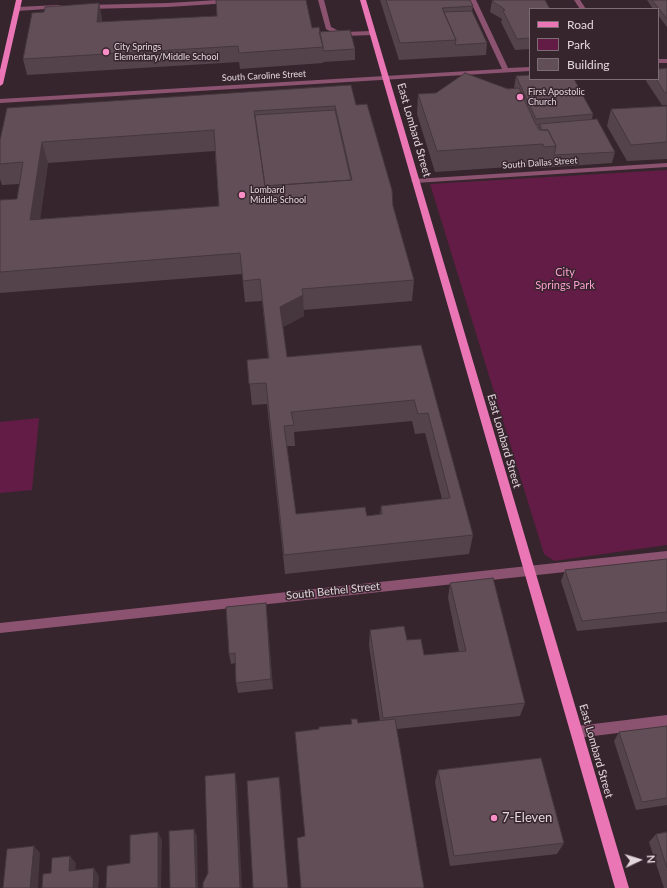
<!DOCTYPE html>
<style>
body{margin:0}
#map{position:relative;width:667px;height:888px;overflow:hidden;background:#37252e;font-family:Lato,sans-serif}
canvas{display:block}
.legend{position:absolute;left:529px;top:8px;width:130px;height:72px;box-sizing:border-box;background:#37252e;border:1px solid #7c6c74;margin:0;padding:5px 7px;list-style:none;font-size:12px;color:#e3d7dc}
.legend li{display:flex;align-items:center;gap:8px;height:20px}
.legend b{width:20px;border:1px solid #7c6c74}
.north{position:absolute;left:619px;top:840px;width:40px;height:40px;-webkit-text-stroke:3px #37252e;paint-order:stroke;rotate:86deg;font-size:11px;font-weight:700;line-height:16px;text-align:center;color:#e3d7dc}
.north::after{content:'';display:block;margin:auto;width:14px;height:18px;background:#e3d7dc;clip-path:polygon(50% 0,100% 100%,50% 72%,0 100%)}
</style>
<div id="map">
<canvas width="667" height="888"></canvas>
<ul class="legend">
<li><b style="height:5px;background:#eb76b6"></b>Road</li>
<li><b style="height:11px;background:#621c45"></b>Park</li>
<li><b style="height:11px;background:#624e57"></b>Building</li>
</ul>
<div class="north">N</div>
</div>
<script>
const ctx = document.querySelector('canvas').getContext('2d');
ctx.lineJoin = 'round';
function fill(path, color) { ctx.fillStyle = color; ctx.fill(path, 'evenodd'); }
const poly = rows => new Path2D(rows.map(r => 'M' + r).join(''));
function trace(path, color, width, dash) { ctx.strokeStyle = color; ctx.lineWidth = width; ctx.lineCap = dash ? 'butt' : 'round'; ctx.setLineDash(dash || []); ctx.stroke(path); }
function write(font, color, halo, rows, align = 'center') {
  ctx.font = font + ' Lato,sans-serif'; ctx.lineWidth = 3; ctx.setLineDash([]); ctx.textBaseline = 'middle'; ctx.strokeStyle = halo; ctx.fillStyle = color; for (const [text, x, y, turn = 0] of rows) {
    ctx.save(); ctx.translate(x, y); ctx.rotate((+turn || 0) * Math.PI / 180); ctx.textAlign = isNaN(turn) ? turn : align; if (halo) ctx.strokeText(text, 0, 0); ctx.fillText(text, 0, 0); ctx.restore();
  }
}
fill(poly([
 [667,170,667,545,554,561,544,554,430,184],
 [39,418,32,490,0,493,0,422]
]), '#621c45');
fill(poly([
 [218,0,248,0,245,2,168,7,87,9,84,7,87,5,168,3,218,0],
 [318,0,324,0,331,27,339,31,344,32,372,31,375,33,372,35,344,36,335,34,326,29,318,0],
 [470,0,476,0,508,68,530,67,530,71,0,103,0,99,502,69,470,0],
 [574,0,580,0,586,9,580,9,574,0],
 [59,5,61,6,61,8,17,11,14,9,17,7,59,5],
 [658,59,667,59,667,63,658,63,658,59],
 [667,163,667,167,415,183,411,181,415,179,667,163],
 [667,551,667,561,0,633,0,623,667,551],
 [667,715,667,727,577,738,573,736,571,732,573,728,577,726,667,715]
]), '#8c5371');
fill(poly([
 [16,0,22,0,3,84,0,86,0,70,16,0],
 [360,0,366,0,629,888,615,888,360,0]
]), '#eb76b6');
fill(poly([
 [380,0,470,0,473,6,472,11,487,43,486,55,399,60],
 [647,0,667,0,667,27,658,15,658,9,653,9],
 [492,1,530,9,530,49,515,50,501,22,502,19,490,12],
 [99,3,102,19,102,22,312,28,319,32,355,49,355,60,323,62,323,63,240,69,239,62,27,75,23,59],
 [667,68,667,105,662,105,646,81,647,79,658,79],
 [516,76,593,114,592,119,615,152,612,163,540,168,539,165,435,172,417,114,418,94,514,88],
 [356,105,393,206,414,280,412,301,303,310,304,316,283,327,287,357,421,345,473,535,469,554,285,574,267,404,252,405,247,360,268,358,262,301,245,302,242,274,0,293,0,200,17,199,20,184,2,185,0,179,0,140,7,108],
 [215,151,219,206,40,219,48,163],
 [412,421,415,434,425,433,442,499,381,506,380,514,367,516,296,514,287,446,295,446,294,432],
 [667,106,667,159,627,161,607,126,611,109],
 [667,559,667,622,577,631,561,581,565,570],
 [450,583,525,703,520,716,397,729,305,836,319,727,351,724,351,719,358,723,380,721,369,645,370,630,407,640,424,655,459,652,448,598],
 [266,603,273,689,238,693,236,683,235,663,231,664,229,654],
 [667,726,667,805,636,810,614,741,619,732],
 [438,770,564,843,557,854,450,866,435,782],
 [667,832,667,888,664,888,649,842,656,834]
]), '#54434b');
fill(poly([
 [99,3,102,19,100,38,97,22],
 [42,142,48,163,37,241,30,220],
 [303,295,304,316,281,328,280,307],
 [266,603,267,614,273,689,271,679],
 [235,773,237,785,242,888,240,888],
 [279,777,281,790,288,888],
 [194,829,197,836,198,888,196,888],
 [158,832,162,840,161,888,158,888],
 [34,846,40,853,38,888,30,888],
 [70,856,76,863,75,878,69,871],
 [94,868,99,876,98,888,93,888]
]), '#45373d');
const building = poly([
 [216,0,306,0,312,28,319,27,323,47,239,53,238,46,23,59,32,13,44,12,45,7,99,3,97,22,217,16,216,0],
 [386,0,470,0,473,6,442,8,456,40,400,43,386,0],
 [493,0,545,0,550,9,530,9,530,38,517,39,503,11,505,10,503,8,492,1,493,0],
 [652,0,667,0,667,19,652,0],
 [472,11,487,43,455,45,456,40,444,12,472,11],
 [350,30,355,49,323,51,323,47,319,32,350,30],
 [667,68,667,93,665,93,656,79,658,79,658,69,667,68],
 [465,73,508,89,519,88,536,125,540,125,541,127,537,127,539,130,548,130,556,146,544,147,543,144,437,151,418,94,436,93,465,73],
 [530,75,530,79,574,79,593,114,536,119,516,76,530,75],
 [351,85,356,105,367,104,392,190,393,206,414,280,302,289,303,295,280,307,287,357,421,345,473,535,284,555,266,383,249,384,247,360,269,358,260,279,243,281,240,253,0,272,0,200,17,199,23,162,0,164,0,140,7,108,351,85],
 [335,106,352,180,265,186,254,111,335,106],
 [214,130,219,206,30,220,42,142,214,130],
 [414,400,418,414,428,413,450,498,381,506,382,514,367,516,365,507,296,514,284,426,294,425,291,412,414,400],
 [667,106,667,142,631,145,611,109,667,106],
 [335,110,351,180,265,186,255,115,335,110],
 [597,119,615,152,554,155,556,146,548,130,542,130,539,124,597,119],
 [667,559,667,612,582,621,565,570,667,559],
 [493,578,525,703,383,718,370,630,404,626,407,640,421,639,424,655,466,651,450,583,493,578],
 [266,603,271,679,236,683,235,653,229,654,226,607,266,603],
 [351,719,357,719,358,723,395,719,424,888,301,888,297,838,305,836,295,732,319,729,319,727,352,724,351,719],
 [667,726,667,798,642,802,619,732,667,726],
 [541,758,564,843,454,856,438,770,541,758],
 [235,773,240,888,203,888,203,883,208,873,205,776,235,773],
 [279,777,288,888,253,888,247,781,279,777],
 [194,829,196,888,170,888,169,831,194,829],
 [158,832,158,888,106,888,107,866,130,863,130,835,158,832],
 [667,832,667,868,656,834,667,832],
 [34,846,30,888,3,888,7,849,34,846],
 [70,856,69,871,94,868,93,888,42,888,43,874,51,873,52,858,70,856]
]);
fill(building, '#624e57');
trace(building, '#45373d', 1);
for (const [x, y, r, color] of [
 [106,52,4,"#fa8fc8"],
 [520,97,4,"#fa8fc8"],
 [242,195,4,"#fa8fc8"],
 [494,818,4,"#fa8fc8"]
]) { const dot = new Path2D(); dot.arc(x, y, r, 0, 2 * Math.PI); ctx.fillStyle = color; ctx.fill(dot); trace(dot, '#37252e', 1.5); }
write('9px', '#e3d7dc', '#37252e', [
 ["City Springs",114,47],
 ["Elementary/Middle School",114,57],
 ["First Apostolic",528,92],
 ["Church",528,102],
 ["Lombard",250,190],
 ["Middle School",250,200]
], 'left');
write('9px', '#e3d7dc', '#37252e', [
 ["South Caroline Street",264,76,-3],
 ["South Dallas Street",540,163,-4]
]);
write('11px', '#e3d7dc', '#37252e', [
 ["East Lombard Street",414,130,74],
 ["East Lombard Street",504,441,74],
 ["South Bethel Street",333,591,-6],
 ["East Lombard Street",596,751,74]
]);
write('11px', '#fd9fd0', '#37252e', [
 ["City",565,272],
 ["Springs Park",565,285]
]);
write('13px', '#e3d7dc', '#37252e', [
 ["7-Eleven",502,818]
], 'left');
</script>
